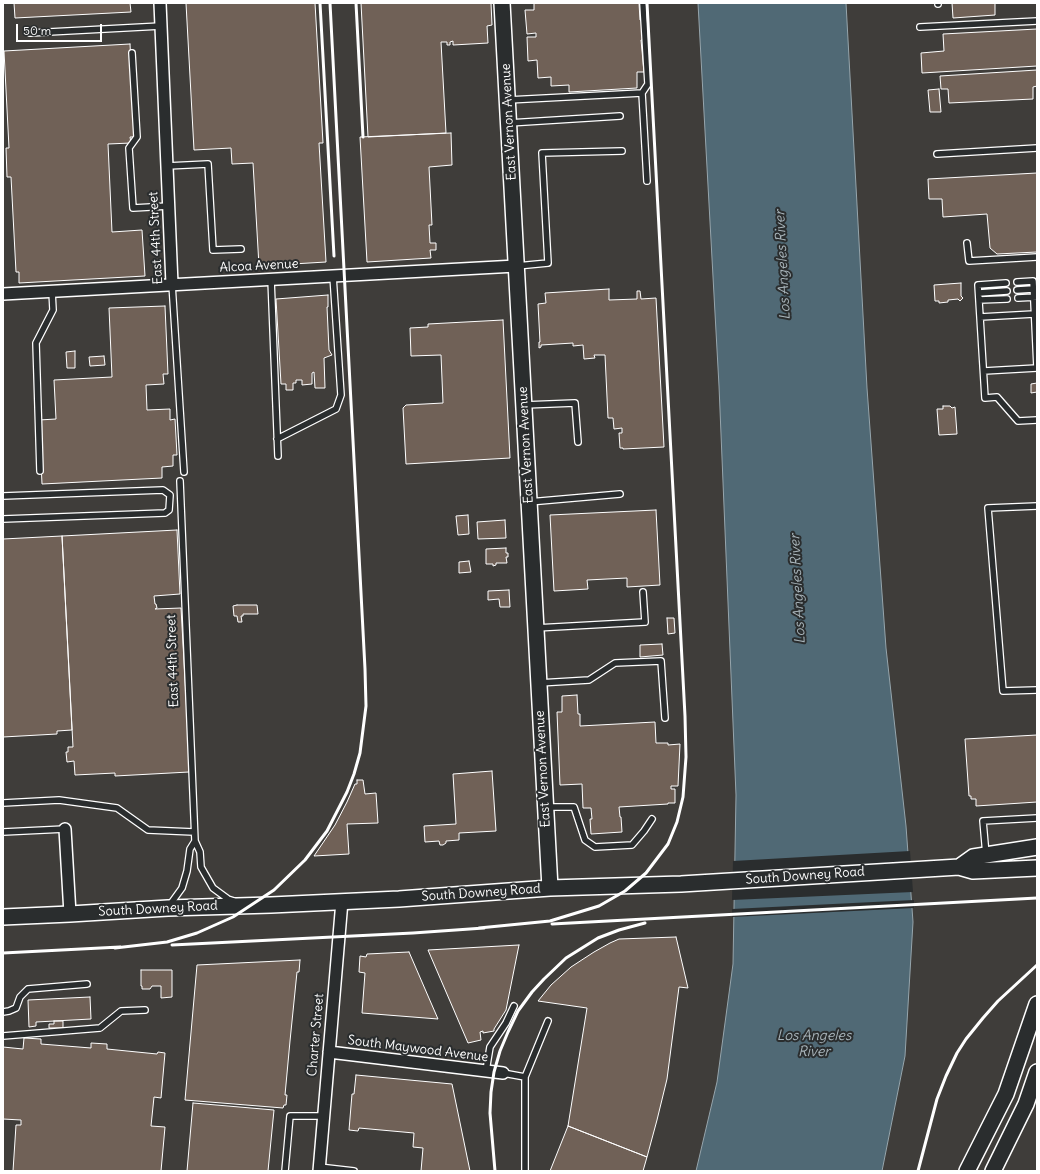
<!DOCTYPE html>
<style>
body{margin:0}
#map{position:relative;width:1040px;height:1174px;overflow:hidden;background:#2a2d2e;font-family:Delius,sans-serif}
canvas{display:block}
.frame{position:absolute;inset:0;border:4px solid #fff;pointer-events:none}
.scale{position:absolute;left:16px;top:24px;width:86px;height:18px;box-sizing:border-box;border:2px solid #fff;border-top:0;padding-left:5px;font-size:12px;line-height:14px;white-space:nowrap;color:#fff;-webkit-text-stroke:3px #2a2d2e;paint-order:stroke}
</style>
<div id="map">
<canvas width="1040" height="1174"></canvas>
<div class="frame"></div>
<div class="scale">50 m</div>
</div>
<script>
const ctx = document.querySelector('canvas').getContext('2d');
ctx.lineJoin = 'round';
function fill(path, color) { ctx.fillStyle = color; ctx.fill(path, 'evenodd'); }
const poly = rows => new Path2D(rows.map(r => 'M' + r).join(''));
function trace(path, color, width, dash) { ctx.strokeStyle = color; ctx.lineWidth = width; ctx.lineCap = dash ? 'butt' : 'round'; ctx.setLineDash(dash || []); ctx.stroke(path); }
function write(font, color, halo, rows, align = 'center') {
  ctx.font = font + ' Delius,sans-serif'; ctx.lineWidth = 4; ctx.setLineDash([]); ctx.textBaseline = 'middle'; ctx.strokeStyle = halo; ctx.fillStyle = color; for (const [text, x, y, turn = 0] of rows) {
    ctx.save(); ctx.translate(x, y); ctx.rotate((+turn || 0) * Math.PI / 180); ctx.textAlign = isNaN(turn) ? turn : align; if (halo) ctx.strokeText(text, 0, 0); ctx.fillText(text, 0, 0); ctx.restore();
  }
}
fill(poly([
 [3,3,1037,3,1037,1171,3,1171]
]), '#3f3d3a');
const water = poly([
 [698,3,846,3,867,388,886,648,906,826,913,922,905,1056,882,1171,696,1171,717,1082,733,964,736,795,719,386,698,3]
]);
fill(water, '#506975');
trace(water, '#96a5ac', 1);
fill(poly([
 [910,851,913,892,732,900,733,861],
 [914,900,914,908,732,917,732,909]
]), '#2a2d2e');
const building = poly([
 [14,3,130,3,131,12,15,18,14,3],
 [186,3,315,3,323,143,319,143,326,262,259,266,253,163,232,164,231,148,194,150,186,3],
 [361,3,491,3,492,25,487,26,488,43,453,45,453,41,450,42,450,45,447,45,447,42,441,42,446,133,368,137,361,3],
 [534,3,639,3,640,20,642,20,643,40,641,40,644,72,637,72,637,88,569,92,569,85,551,86,551,77,538,78,537,60,528,61,527,37,536,37,536,33,527,34,525,10,534,10,534,3],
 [952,3,995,3,995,15,953,18,952,3],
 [1037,29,1037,66,922,73,921,53,944,51,943,34,1037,29],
 [130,44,135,137,130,137,131,143,108,144,112,232,142,230,145,276,19,283,19,272,16,272,11,177,7,177,6,148,9,148,4,51,130,44],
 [1037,70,1037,86,1033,87,1033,99,949,103,948,89,941,89,940,76,1037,70],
 [939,89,941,112,930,112,928,90,939,89],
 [451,133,452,165,429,167,432,225,429,225,430,243,436,243,436,250,430,250,431,258,367,262,360,137,451,133],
 [1037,173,1037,252,997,254,990,248,987,214,943,217,942,199,929,199,928,179,1037,173],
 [961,283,961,296,963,298,960,301,958,299,948,300,948,302,939,303,939,301,935,301,934,285,961,283],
 [609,289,609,300,637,299,637,291,640,291,641,299,656,298,664,447,623,449,623,448,620,448,619,433,622,433,622,428,614,429,613,418,608,418,605,355,594,355,595,358,584,359,583,345,573,346,573,343,541,345,541,347,539,348,539,342,540,342,538,304,546,303,545,293,609,289],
 [328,295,328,307,327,307,329,350,332,355,324,358,325,388,315,388,314,372,312,373,312,384,302,385,302,380,296,380,296,383,293,383,293,390,286,390,286,384,281,384,276,299,328,295],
 [165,306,168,374,163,374,164,384,146,385,147,410,170,409,170,420,175,419,177,455,173,455,173,466,162,467,162,478,42,484,39,420,56,419,54,380,112,377,109,308,165,306],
 [503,320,510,458,406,464,403,408,406,405,443,403,441,355,411,356,410,328,428,327,428,324,503,320],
 [75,351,75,368,67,368,66,352,75,351],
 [104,356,105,365,90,366,89,357,104,356],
 [1037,383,1037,392,1031,393,1031,384,1037,383],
 [943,406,950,406,952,408,955,407,957,434,939,435,937,409,943,409,943,406],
 [656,510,660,585,627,587,627,578,587,580,588,589,554,591,550,515,656,510],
 [468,515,469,534,458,535,456,516,468,515],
 [505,520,506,538,478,539,477,522,505,520],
 [177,530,180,594,154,596,155,604,156,604,157,608,155,609,181,608,190,768,189,768,189,772,115,776,115,773,75,775,74,761,67,762,66,752,68,752,68,747,73,747,62,536,177,530],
 [62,536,72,730,57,731,57,734,3,737,3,539,62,536],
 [506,548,506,553,508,553,508,557,506,557,507,563,496,563,496,565,493,566,493,564,486,564,486,549,506,548],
 [469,561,471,572,459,573,459,562,469,561],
 [509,590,510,607,500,607,499,599,488,600,488,591,509,590],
 [237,605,257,605,258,614,243,614,243,616,241,616,242,622,238,622,237,616,234,616,233,606,237,605],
 [667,618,674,618,675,633,668,634,667,618],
 [662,644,663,655,640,657,640,645,662,644],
 [577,695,578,714,580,714,580,726,655,722,656,743,668,743,668,745,680,744,678,786,671,786,671,789,675,789,675,803,668,803,668,804,619,807,620,817,621,817,622,832,591,834,590,819,592,819,591,808,583,808,582,784,560,785,557,712,562,712,562,696,577,695],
 [1037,735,1037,802,976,806,976,799,971,799,971,796,969,796,965,739,1037,735],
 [492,771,496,831,459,833,459,840,446,841,446,843,443,845,440,845,439,841,425,842,424,826,456,824,453,774,492,771],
 [357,780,363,780,365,794,376,793,378,823,347,824,349,854,314,856,335,825,347,802,355,784,357,784,357,780],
 [676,937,688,988,679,987,667,1079,657,1120,647,1157,568,1126,587,1008,538,1001,551,985,571,967,594,952,610,943,619,939,676,937],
 [519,945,506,1010,494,1029,494,1031,483,1033,483,1031,480,1032,481,1040,468,1043,428,950,519,945],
 [409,952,438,1019,362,1013,365,973,359,972,360,956,366,957,367,954,409,952],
 [300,960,299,972,297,972,290,1041,285,1095,287,1095,286,1105,284,1105,283,1108,185,1100,197,965,300,960],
 [141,970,172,970,172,997,161,998,161,986,152,986,150,989,142,989,142,986,141,986,141,970],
 [90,997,91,1019,36,1022,36,1026,29,1027,28,1000,90,997],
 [54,1021,63,1021,63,1028,49,1028,49,1024,54,1024,54,1021],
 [24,1038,41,1039,41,1044,91,1048,91,1043,107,1044,107,1049,157,1054,158,1052,165,1053,161,1098,154,1097,151,1126,165,1127,161,1171,13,1171,16,1125,21,1125,21,1120,3,1119,3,1047,23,1049,24,1038],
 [356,1075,452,1084,470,1171,421,1171,423,1148,413,1147,414,1133,359,1128,358,1131,349,1130,352,1094,354,1094,356,1075],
 [193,1103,274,1110,268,1171,187,1171,193,1103],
 [568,1126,647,1157,643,1171,550,1171,568,1126]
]);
fill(building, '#706157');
trace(building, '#fff', 1);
const lane = poly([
 [938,3,938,4],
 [920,27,1037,21],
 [30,33,161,26],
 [132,53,137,137,129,148,133,208,169,206],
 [642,93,648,84,643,3],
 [508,100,642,93,647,181],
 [509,123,620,116],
 [937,154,1037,148],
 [167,166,208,164,213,250,241,249],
 [967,243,969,261,1037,257],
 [517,266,548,263,542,153,622,151],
 [271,279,278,456],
 [1017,282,1033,281,1037,368],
 [1006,283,978,285,985,398,997,397,1018,421,1037,420],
 [172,284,184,472],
 [1017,290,1033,289],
 [979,293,1007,291],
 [1018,298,1037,297],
 [979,300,1007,299],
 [980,317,1034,314],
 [984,371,1037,368],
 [524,405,575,403,578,442],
 [277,439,336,409,341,395,333,276],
 [40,471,36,343,53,310,52,291],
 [180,481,195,841,200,852,201,867,213,888,228,899,234,901],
 [3,496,163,490,170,495,169,510,165,513,3,519],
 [529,502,620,494],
 [1037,506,988,508,1003,691,1037,690],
 [536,628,645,622,643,592],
 [539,683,589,680,615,663,661,661,665,718],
 [3,803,59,800,117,808,148,830,194,832],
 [546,807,574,807,585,840,595,847,632,845,644,831,652,819],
 [3,832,65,829],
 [986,855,983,821,1037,818],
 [169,906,182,888,187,871,190,849,195,841],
 [3,1012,9,1011,16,1008,20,997,28,989,87,984],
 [3,1036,100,1028,121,1011,145,1010],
 [486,1071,490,1047,506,1023,514,1006],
 [503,1073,525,1077,525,1171],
 [525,1077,548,1021],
 [319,1167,354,1171],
 [285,1171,290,1116,324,1116]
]);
const street = poly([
 [160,3,172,284],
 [3,294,516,266],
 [65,829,70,914],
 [329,1052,503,1073],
 [319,1171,342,901]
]);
const secondary = poly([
 [502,3,550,888],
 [959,867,973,857,1037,847],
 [3,917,70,914,168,908,271,905,399,899,550,888,681,884,959,867,973,871,1037,868],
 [967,1171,1006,1094,1037,1004],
 [993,1171,1026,1104,1037,1072]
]);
trace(lane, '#fff', 8);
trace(street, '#fff', 14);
trace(secondary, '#fff', 18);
trace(lane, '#2a2d2e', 5.5);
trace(street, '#2a2d2e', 11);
trace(secondary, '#2a2d2e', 15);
trace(poly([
 [320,3,334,256],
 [356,3,363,137],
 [552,924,1037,898],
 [479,928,550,921,599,906,625,891,646,873,668,844,677,822,683,797,686,757,685,716,647,3],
 [172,945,413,933,484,928],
 [115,948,167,942,197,933,233,917,274,890,305,860,327,831,347,792,354,774,360,753,366,706,365,669,330,3],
 [3,953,120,947],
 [495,1171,490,1113,491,1092,494,1072,500,1051,508,1032,518,1011,532,992,544,979,566,958,598,938,619,930,645,923],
 [918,1171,937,1099,946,1076,957,1053,966,1039,983,1018,998,1001,1037,965]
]), '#fff', 3);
write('13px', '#fff', '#2a2d2e', [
 ["East Vernon Avenue",509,122,-93],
 ["East 44th Street",156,238,-93],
 ["Alcoa Avenue",259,266,-3],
 ["East Vernon Avenue",526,445,-93],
 ["East 44th Street",173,661,-92],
 ["East Vernon Avenue",543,769,-93],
 ["South Downey Road",805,876,-4],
 ["South Downey Road",481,893,-4],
 ["South Downey Road",158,909,-3],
 ["Charter Street",316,1035,-85],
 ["South Maywood Avenue",418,1049,7]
]);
write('italic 14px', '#a8b4ba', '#2a2d2e', [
 ["Los Angeles River",783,265,-93],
 ["Los Angeles River",798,589,-93],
 ["Los Angeles",814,1036],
 ["River",814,1052]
]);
</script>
